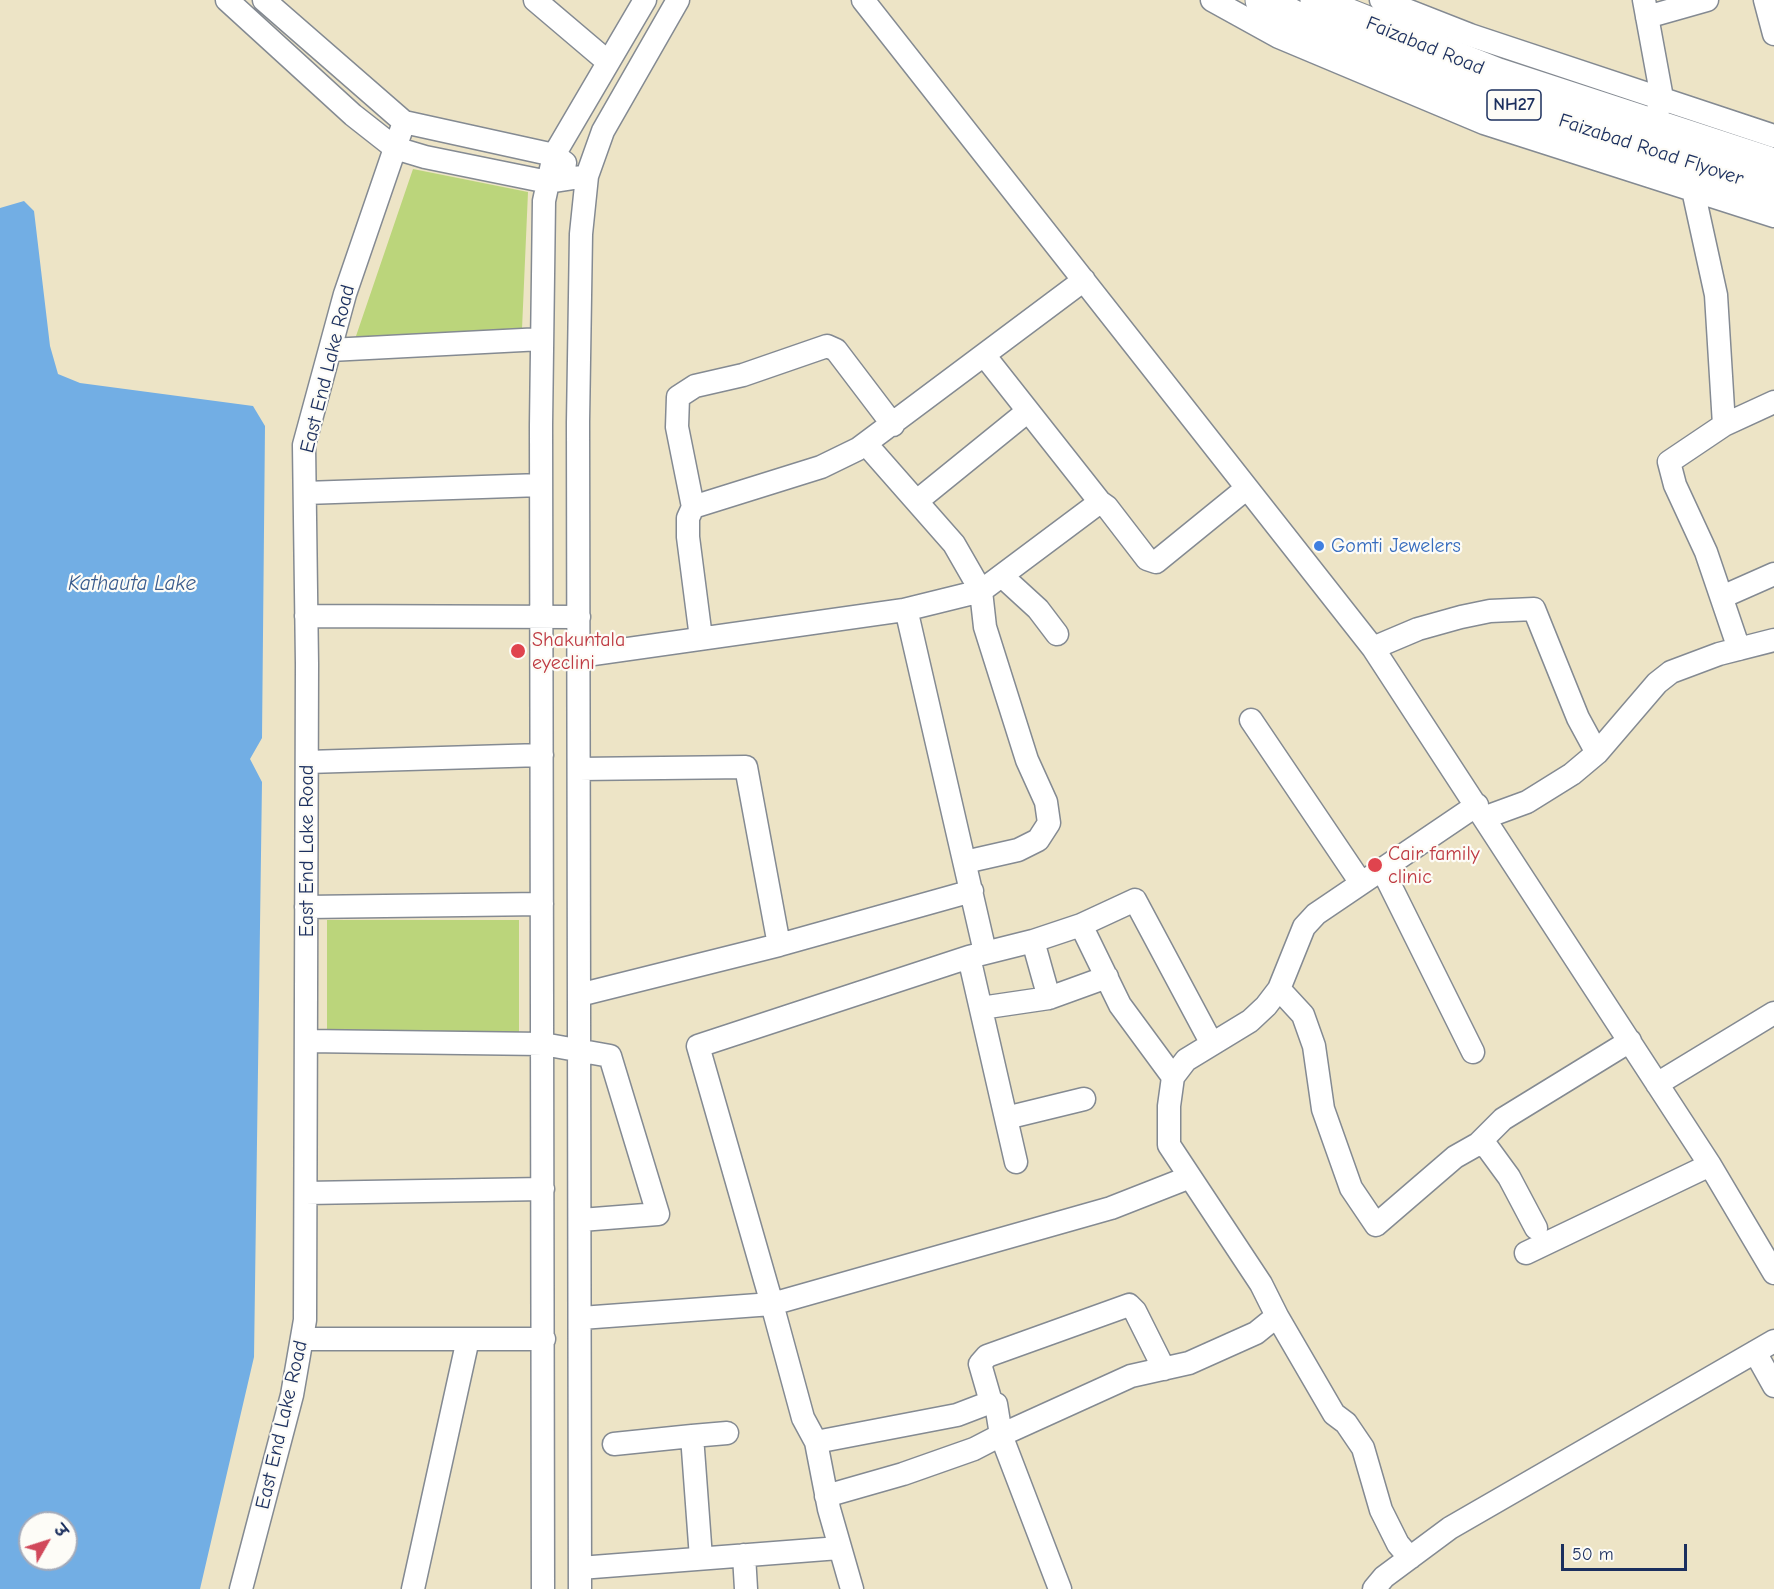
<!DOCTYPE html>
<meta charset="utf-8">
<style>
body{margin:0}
#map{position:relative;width:1774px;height:1589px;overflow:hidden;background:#ede4c6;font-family:"Comic Neue","Playpen Sans Deva",sans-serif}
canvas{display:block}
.north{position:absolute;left:18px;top:1511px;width:60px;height:60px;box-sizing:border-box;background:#fdfcf7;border:2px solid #a3aaba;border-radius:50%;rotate:51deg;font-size:16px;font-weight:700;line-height:24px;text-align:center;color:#1b2f5e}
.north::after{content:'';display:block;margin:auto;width:21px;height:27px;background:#d1495b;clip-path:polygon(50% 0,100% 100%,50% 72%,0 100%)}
.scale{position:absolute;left:1561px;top:1544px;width:126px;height:27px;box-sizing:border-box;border:3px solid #1b2f5e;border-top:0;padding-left:8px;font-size:18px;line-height:21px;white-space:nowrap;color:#1b2f5e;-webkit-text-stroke:4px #fdfcf7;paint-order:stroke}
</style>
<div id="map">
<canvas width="1774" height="1589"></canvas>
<div class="north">उ</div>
<div class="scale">50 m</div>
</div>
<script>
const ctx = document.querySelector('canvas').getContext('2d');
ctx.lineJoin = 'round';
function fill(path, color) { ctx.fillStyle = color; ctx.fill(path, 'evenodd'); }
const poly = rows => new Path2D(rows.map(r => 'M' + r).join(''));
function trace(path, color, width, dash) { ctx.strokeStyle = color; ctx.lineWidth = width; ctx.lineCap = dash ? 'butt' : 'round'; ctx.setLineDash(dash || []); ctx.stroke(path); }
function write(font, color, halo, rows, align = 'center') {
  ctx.font = font + ' "Comic Neue",sans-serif'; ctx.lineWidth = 4.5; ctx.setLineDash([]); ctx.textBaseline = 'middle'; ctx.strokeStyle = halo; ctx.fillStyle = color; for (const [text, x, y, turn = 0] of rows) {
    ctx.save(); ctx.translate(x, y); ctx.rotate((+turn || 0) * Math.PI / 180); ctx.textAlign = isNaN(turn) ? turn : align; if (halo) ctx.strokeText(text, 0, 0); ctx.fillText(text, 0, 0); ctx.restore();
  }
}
fill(poly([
 [413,169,528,192,522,329,355,339],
 [327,920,519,920,519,1033,327,1033]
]), '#bbd57b');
fill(poly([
 [24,201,34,211,50,346,58,374,80,383,253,406,265,426,262,738,250,759,262,782,254,1357,200,1589,0,1589,0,208],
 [30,1523,66,1523,66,1559,30,1559]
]), '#72aee4');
const minor = poly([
 [227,0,353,115,395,148,425,157,548,182,587,176],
 [264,0,404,122,554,155,565,163],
 [535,0,608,62],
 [863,0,1373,648,1710,1165,1774,1273],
 [1212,0,1279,37,1484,123,1774,216],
 [1381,0,1470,35,1774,136],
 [1644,0,1662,98,1658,110],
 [1765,0,1774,34],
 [1647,17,1707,0],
 [1693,190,1716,295,1724,425,1774,402],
 [330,350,542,339],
 [984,355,1100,502],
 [1724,425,1669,462,1675,485,1706,552,1739,649],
 [866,444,954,544,981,591,985,627,1027,760,1046,802,1049,823,1038,840,1018,850,965,862],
 [305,493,541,485],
 [917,501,1028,411],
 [693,507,677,427,678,397,695,386,743,375,827,346,836,350,893,425],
 [1003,577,1038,609,1057,634],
 [1722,597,1774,574],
 [904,610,981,591,1100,502,1107,507,1147,559,1156,562,1247,488],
 [306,616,579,617],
 [701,638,688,537,688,518,693,507,821,467,858,449,1084,280],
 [1373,648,1418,629,1461,617,1490,611,1534,609,1578,718,1597,753],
 [579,656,904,610,907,613,985,952],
 [1251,720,1361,883],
 [307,762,542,755],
 [579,769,746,767,779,945,972,891],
 [1486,817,1527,802,1572,774,1597,753,1657,683,1671,672,1719,654,1774,640],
 [1382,869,1473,1052],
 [306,907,542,904],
 [1081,925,1120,1005,1173,1077],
 [1033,941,1049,998],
 [969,957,698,1046,772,1304,1111,1208,1190,1177],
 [1279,989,1303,1015,1314,1046,1323,1109,1351,1188,1376,1225,1455,1157,1478,1144,1487,1147,1509,1177,1536,1228],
 [579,995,779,945],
 [981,1008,1049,998,1107,977],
 [306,1041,543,1044,610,1056,658,1214,581,1220],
 [1657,1084,1774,1013],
 [1006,1118,1084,1099],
 [1478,1144,1503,1119,1630,1041],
 [1016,1162,969,957,1033,941,1081,925,1135,900,1212,1044],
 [306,1193,543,1189],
 [1526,1253,1710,1165],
 [1277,1316,1261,1284,1169,1145,1169,1106,1173,1077,1186,1060,1250,1021,1266,1006,1279,989,1304,927,1316,914,1477,805],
 [581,1318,772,1304,803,1418,816,1442,957,1415,991,1402,996,1404,1001,1435,1131,1376,1189,1363,1256,1333,1277,1316,1334,1414,1346,1423,1363,1448,1381,1510,1398,1544,1410,1558],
 [302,1339,544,1339],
 [1755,1352,1774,1386],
 [991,1402,980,1364,987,1356,1129,1305,1135,1311,1164,1369],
 [692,1436,727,1433],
 [816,1442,829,1509,852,1589],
 [614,1444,692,1436,701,1558],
 [826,1496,903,1474,974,1449,1001,1435,1060,1589],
 [744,1555,746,1589],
 [580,1568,839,1548],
 [241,1589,292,1395,305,1320,307,664,304,445,345,294,404,122],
 [413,1589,468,1339],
 [543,1589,541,425,544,201,554,155,645,0],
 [580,1589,578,422,581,234,587,176,603,131,678,0],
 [1374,1589,1384,1577,1450,1528,1774,1341]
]);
const highway = poly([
 [1262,0,1329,36,1452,84,1774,190],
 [1317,0,1335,10,1498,75,1774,165]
]);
trace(minor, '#848a92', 25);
trace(highway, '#848a92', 35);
trace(minor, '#fff', 22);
trace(highway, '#fff', 33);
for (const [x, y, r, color] of [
 [1319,546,6,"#3f7fe0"],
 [518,651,8,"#e0444e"],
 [1375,865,8,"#e0444e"]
]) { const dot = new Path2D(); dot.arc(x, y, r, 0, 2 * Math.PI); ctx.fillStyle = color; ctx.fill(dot); trace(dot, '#fdfcf7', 2); }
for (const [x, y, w] of [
 [1514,105,54]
]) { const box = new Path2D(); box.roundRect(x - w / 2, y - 15, w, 30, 4.5); ctx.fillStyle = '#fdfcf7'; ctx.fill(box); trace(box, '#1b2f5e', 1.5); }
write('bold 18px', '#1b2f5e', null, [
 ["NH27",1514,105]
]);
write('20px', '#1b2f5e', '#fdfcf7', [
 ["Faizabad Road",1425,46,22],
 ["Faizabad Road Flyover",1651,150,18],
 ["East End Lake Road",328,369,-76],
 ["East End Lake Road",307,851,-90],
 ["East End Lake Road",282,1425,-77]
]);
write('20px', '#366cbe', '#fdfcf7', [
 ["Gomti Jewelers",1331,546]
], 'left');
write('20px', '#be3a42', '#fdfcf7', [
 ["Shakuntala",532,640],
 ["eyeclini",532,663],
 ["Cair family",1388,854],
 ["clinic",1388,877]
], 'left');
write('italic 21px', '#395b8d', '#fdfcf7', [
 ["Kathauta Lake",132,584]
]);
</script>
